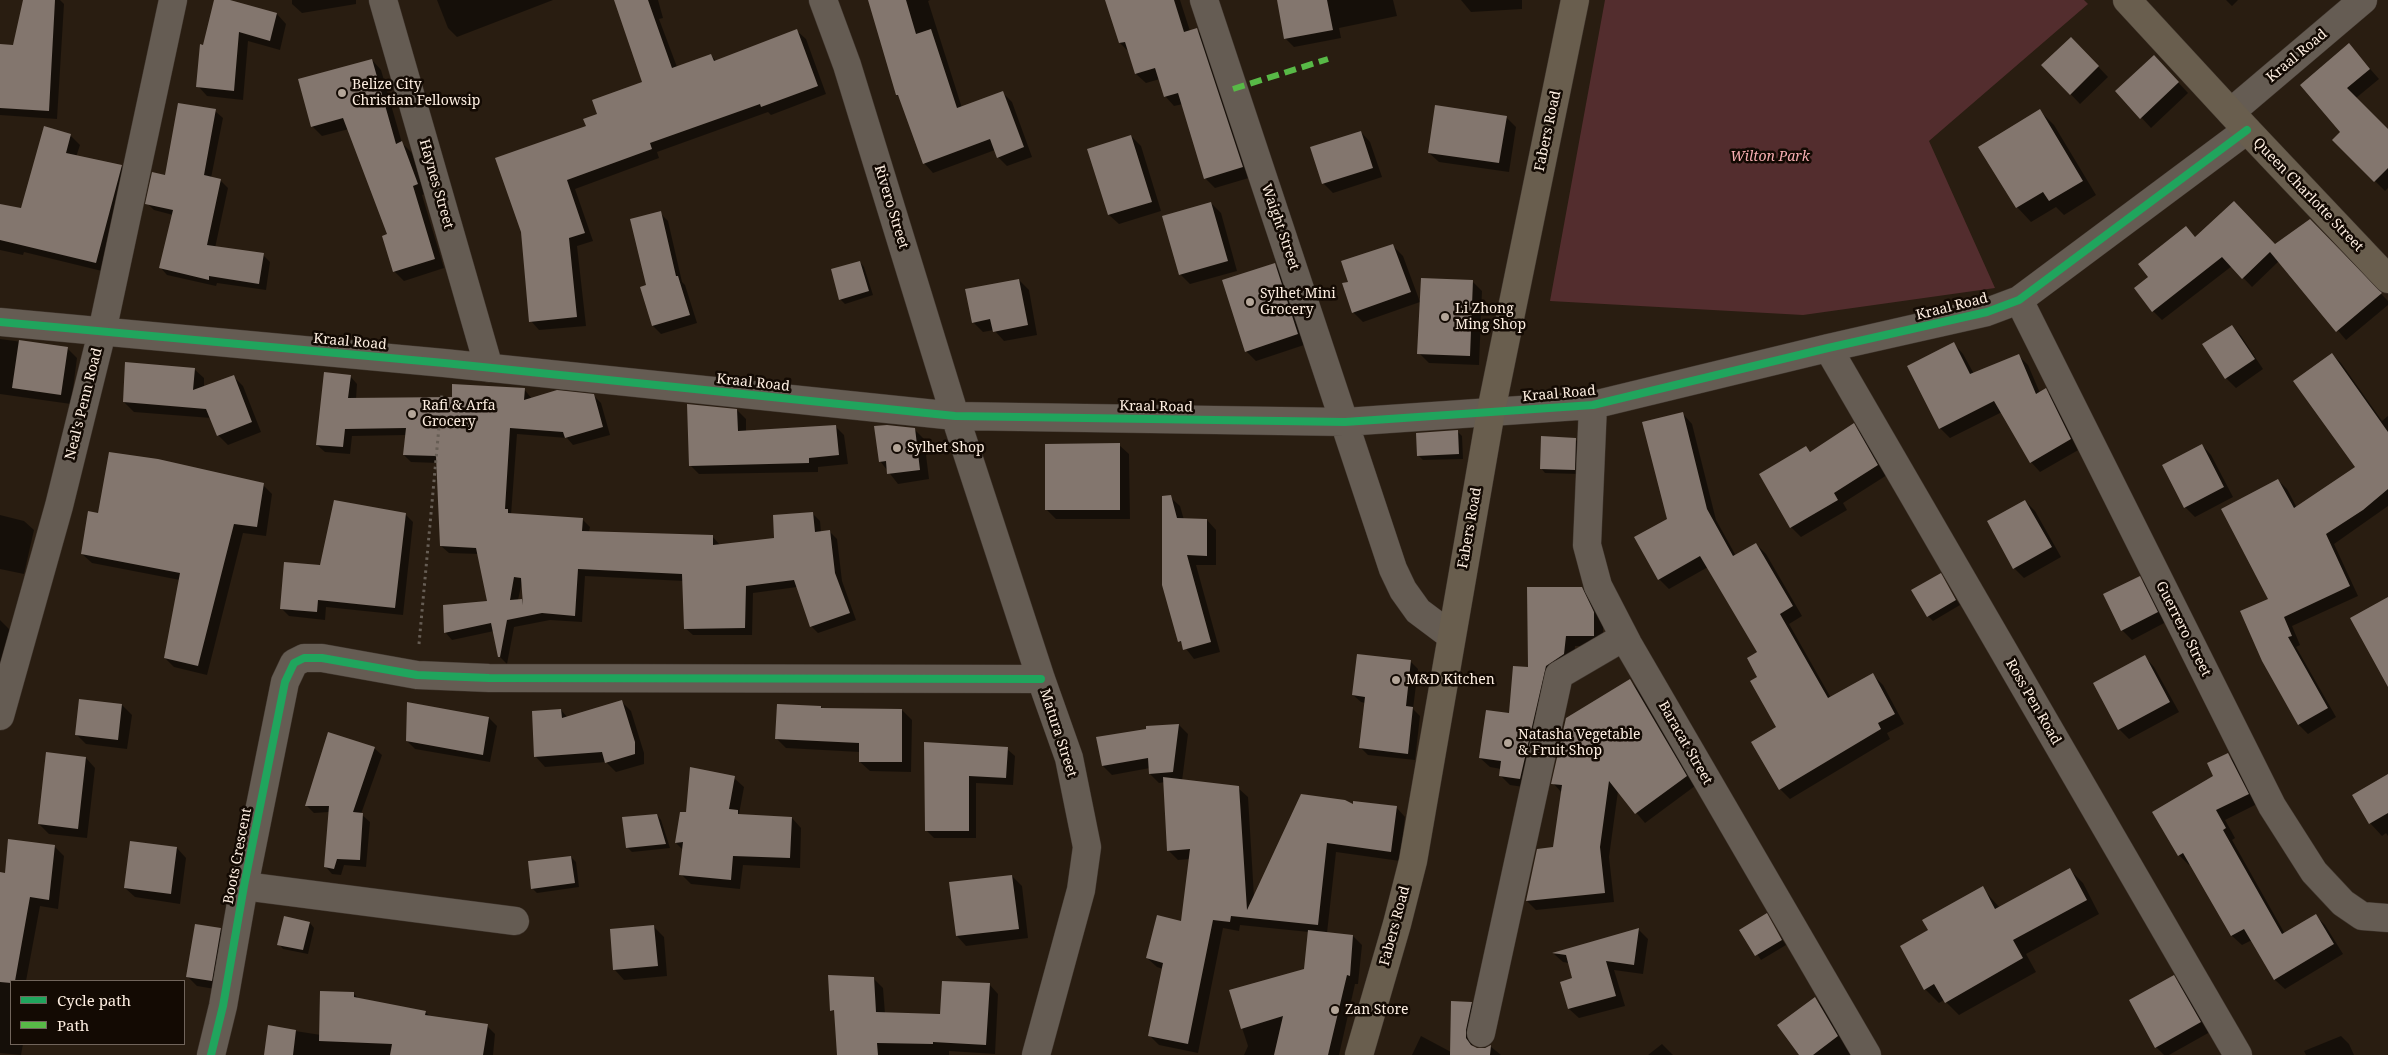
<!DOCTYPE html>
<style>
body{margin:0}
#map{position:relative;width:2388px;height:1055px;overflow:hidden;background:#291d11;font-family:"Noto Serif",serif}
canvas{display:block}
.legend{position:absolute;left:10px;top:980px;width:175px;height:65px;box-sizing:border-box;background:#130a03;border:1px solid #71655c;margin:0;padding:6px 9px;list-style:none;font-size:15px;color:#fdeee1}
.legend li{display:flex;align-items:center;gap:10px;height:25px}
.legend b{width:25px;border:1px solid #71655c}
</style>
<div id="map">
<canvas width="2388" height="1055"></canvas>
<ul class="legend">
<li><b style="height:6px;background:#20a55d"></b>Cycle path</li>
<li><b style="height:6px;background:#58b947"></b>Path</li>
</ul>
</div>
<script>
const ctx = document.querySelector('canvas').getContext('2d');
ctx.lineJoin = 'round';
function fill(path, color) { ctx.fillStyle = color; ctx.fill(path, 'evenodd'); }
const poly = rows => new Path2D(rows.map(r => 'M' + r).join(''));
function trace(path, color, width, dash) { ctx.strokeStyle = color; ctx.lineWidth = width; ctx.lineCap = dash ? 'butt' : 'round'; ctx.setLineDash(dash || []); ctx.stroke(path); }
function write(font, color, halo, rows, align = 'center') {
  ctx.font = font + ' "Noto Serif",serif'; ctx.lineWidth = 5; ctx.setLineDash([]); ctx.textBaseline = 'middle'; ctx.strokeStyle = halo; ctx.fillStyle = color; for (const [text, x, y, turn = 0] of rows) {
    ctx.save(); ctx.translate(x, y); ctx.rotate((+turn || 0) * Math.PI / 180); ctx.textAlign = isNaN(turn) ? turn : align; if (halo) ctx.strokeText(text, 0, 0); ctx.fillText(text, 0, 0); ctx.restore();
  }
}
fill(poly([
 [1605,0,2084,0,2088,4,1929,141,1995,288,1803,315,1550,301]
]), '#532d2e');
fill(poly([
 [25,0,60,0,64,4,57,119,0,115,0,45,14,46],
 [215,0,225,0,277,14,286,24,280,50,248,41,243,100,207,96,198,86],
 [292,0,356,0,356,4,302,13,292,4],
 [437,0,553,0,457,37,448,28],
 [615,0,658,0,663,18,659,19,677,67,711,55,716,61,797,31,806,39,826,94,771,115,768,112,657,152,659,158,575,189,593,241,577,246,586,326,539,330,531,321,522,232,587,127,599,114,644,82],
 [869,0,930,0,928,1,962,108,1003,93,1012,102,1032,157,1007,166,998,157,995,150,933,173,924,163,900,98,897,95],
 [1109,0,1180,0,1190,31,1196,29,1206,39,1252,177,1215,188,1205,178,1183,104,1174,106,1165,96,1160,79,1146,83,1136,74,1129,52,1120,43],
 [1278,0,1393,0,1397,16,1339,28,1341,38,1294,47,1285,38],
 [1461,0,1522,0,1522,9,1471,12],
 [2226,0,2238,0,2232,6],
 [2071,38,2108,77,2080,104,2043,65],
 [2349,45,2379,79,2356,98,2388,131,2388,188,2385,191,2334,140,2342,132],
 [372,60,381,70,402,143,412,153,427,193,422,195,444,268,404,281,394,271,389,235,349,129,322,136,312,126],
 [2163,66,2188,93,2151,128,2117,91],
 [215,111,223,118,211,178,221,181,228,188,215,248,263,255,270,262,266,290,217,283,216,286,167,275,160,267,173,215,154,210,147,203],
 [2040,111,2054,125,2096,195,2064,215,2056,207,2031,222,2017,207],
 [1506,117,1516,127,1509,172,1439,162,1429,153],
 [1361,132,1370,142,1382,177,1333,193,1323,183],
 [70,135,80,145,76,157,121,166,131,176,106,272,24,252,23,255,0,250,0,206,22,210],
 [1131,136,1141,146,1161,211,1119,224,1109,215,1089,150],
 [1211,203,1221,213,1237,271,1190,284,1180,274],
 [660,213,668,221,682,282,685,285,697,323,661,334,653,326,647,286],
 [2310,221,2388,301,2388,305,2346,340,2279,261,2252,287,2232,266,2162,320,2153,311,2150,277,2196,238,2275,246],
 [1393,246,1403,256,1420,302,1363,322,1353,312,1349,283],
 [860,262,864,267,873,295,845,304,840,299],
 [1274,264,1284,274,1307,344,1256,361,1246,351],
 [1019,280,1029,290,1037,335,1004,341,994,330,983,332,973,322],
 [1472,281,1482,291,1479,365,1429,363,1419,353],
 [2232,326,2241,336,2263,369,2236,388,2226,378],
 [0,339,67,348,77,358,71,404,0,394],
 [1954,344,1963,354,1974,374,2018,355,2028,365,2040,393,2045,390,2055,399,2080,449,2040,472,2031,462,2002,412,1950,438,1940,428],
 [2332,354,2341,363,2382,421,2388,416,2388,506,2334,544,2358,596,2292,626,2300,645,2296,647,2336,717,2308,734,2299,725,2269,600,2278,480,2287,489,2297,508,2357,467],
 [194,369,204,378,204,388,233,376,243,386,261,432,228,445,218,435,211,418,134,412,124,402],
 [350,376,357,384,356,399,453,398,524,389,532,399,593,395,601,403,610,435,573,445,567,438,517,434,511,515,582,519,590,527,589,532,712,536,720,545,776,539,813,514,820,521,821,533,829,531,837,539,842,581,856,620,818,633,811,626,797,587,753,593,752,635,693,635,685,628,684,581,585,576,582,622,550,620,514,627,507,664,499,656,494,631,452,640,445,632,488,602,479,554,449,553,441,546,438,463,411,462,404,455,406,435,352,436,350,454,325,452,317,445],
 [522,582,524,602,518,600],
 [737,410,746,419,746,432,835,426,844,435,848,464,818,467,818,472,699,474,690,465],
 [1683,414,1692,424,1716,520,1736,556,1756,544,1766,554,1802,616,1789,624,1831,698,1873,675,1883,685,1904,724,1887,733,1890,739,1790,799,1780,789,1778,727,1759,677,1758,653,1708,567,1669,589,1659,579],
 [1854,425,1863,435,1887,475,1843,503,1847,510,1801,537,1791,527,1760,474,1806,448,1811,452],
 [914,429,924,439,929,479,898,484,880,461],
 [1457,431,1462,436,1463,459,1423,460,1418,455],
 [1575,439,1580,444,1579,474,1545,473,1541,468],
 [1119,445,1129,454,1130,519,1056,519,1047,510],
 [2202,445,2211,455,2233,497,2195,517,2185,507],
 [263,485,272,494,266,536,243,533,207,675,174,667,165,658,180,580,92,563,82,554,99,514],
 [1170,497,1180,506,1184,520,1207,520,1216,530,1216,565,1196,565,1220,652,1194,659,1180,641],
 [2025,501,2035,511,2061,557,2024,578,2014,568],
 [405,514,413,522,403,615,326,607,325,620,289,616,281,608,321,567],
 [0,515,24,521,34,530,24,574,0,569],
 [1940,575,1960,605,1933,621,1928,616],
 [2139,578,2149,587,2166,622,2132,640,2122,630],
 [1582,588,1592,598,1603,623,1603,646,1575,646,1574,664,1530,788,1510,785,1500,775,1501,769,1490,767,1480,758,1510,715,1530,669],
 [0,620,10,630,0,668],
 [2145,657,2154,667,2179,712,2129,739,2119,729],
 [1410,661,1418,669,1413,709,1420,716,1415,760,1368,755,1361,748,1365,703,1361,702,1353,695],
 [1630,681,1639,690,1695,786,1645,823,1618,791,1609,857,1614,902,1536,910,1527,901,1554,848,1562,793,1553,783],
 [621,701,631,711,644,753,644,764,616,772,606,762,545,767,536,757,561,710,568,718],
 [408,704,489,718,497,726,490,762,415,749,407,741],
 [122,705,132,715,127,749,86,744,76,734],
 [821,707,823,709,902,710,912,720,911,772,870,771,860,762,860,752,786,748,777,739],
 [1179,725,1188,734,1182,781,1238,788,1248,797,1254,897,1354,806,1396,807,1405,817,1400,861,1336,852,1327,933,1353,936,1362,945,1358,984,1355,984,1339,1055,1244,1055,1248,1046,1230,991,1305,970,1309,932,1240,925,1239,931,1223,928,1198,1053,1159,1045,1150,1036,1163,969,1157,967,1147,958,1182,922,1190,859,1178,860,1168,850,1165,782,1159,783,1150,774,1150,768,1112,775,1103,766,1098,738],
 [926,743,1007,749,1015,756,1013,785,976,783,976,838,934,838,926,830],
 [374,748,382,755,361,814,370,822,366,867,344,865,341,875,332,874,325,866,329,812,314,813,307,806],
 [2228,755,2238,765,2257,804,2225,820,2235,838,2232,840,2285,934,2315,915,2325,925,2343,954,2285,989,2275,980,2252,940,2242,945,2232,936,2191,864,2189,865,2179,855,2215,777],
 [86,758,95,768,87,838,49,834,39,824],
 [2388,776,2388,836,2386,833,2382,836,2370,823],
 [734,778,744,787,739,814,741,816,792,818,801,828,800,868,743,865,740,889,691,884,681,874,683,850,676,843,687,813],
 [657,815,661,820,670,848,632,852,627,847],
 [54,846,64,856,58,909,40,906,26,981,11,981,11,1044,23,1044,21,1055,0,1053,0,874,6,875],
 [177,848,186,858,180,904,135,897,125,888],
 [571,857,576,862,579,887,537,893,532,888],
 [2070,870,2083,883,2099,914,2026,954,2036,972,1959,1015,1944,1000,1939,1003,1925,989,1901,947,1930,931,1982,888,2000,908],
 [1012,876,1022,886,1028,938,966,946,957,936],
 [1766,915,1786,945,1761,960,1741,930],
 [310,923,314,928,308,954,283,949,279,944],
 [654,927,664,937,667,976,624,980,615,970,611,931],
 [220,929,230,939,221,990,197,986,187,976],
 [1638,929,1648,939,1643,974,1614,970,1625,1006,1579,1018,1569,1009,1574,979,1569,963,1563,962,1554,954],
 [2173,977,2183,986,2210,1032,2169,1055,2164,1055,2156,1047],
 [873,978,883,988,885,1014,941,1015,989,984,998,994,995,1054,949,1051,949,1055,838,1055],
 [354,994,359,999,425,1012,431,1017,487,1026,495,1034,493,1055,267,1055,269,1027,321,1035],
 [1815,998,1824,1008,1852,1055,1800,1055],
 [1471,1003,1478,1009,1472,1045,1478,1050,1490,1046,1501,1055,1412,1055,1421,1036,1451,1052],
 [2341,1036,2349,1044,2354,1055,2306,1055,2304,1051],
 [1662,1044,1673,1055,1648,1055]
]), '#0007');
fill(poly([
 [23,0,55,0,49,111,0,108,0,44,13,45],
 [214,0,230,0,277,13,270,41,239,32,234,91,196,87,200,44,203,45],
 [614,0,648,0,672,68,711,54,714,61,797,29,818,86,761,107,760,104,650,143,652,149,567,180,585,233,569,238,577,317,529,322,521,232,495,158,586,126,583,119,597,114,592,100,642,82],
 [868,0,906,0,916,34,931,29,957,108,1003,91,1024,147,997,158,990,139,923,164,898,95,896,95],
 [1105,0,1174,0,1184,32,1197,28,1243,167,1204,179,1178,93,1164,97,1155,68,1135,74,1125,42,1119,43],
 [1277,0,1327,0,1333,30,1284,39],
 [2071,37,2099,66,2070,95,2041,65],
 [2349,43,2370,69,2347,88,2388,129,2388,168,2374,182,2332,140,2340,132,2300,85],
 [2154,55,2179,82,2140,119,2115,91],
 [372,59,396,144,402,141,418,184,413,186,435,259,393,272,382,236,387,234,343,118,311,127,298,79],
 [178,103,216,109,204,175,221,179,207,245,264,253,259,284,209,276,209,280,159,268,173,210,145,204,152,172,165,175],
 [1435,105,1507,116,1499,163,1428,153],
 [2040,109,2083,181,2049,201,2043,192,2016,208,1978,147],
 [44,126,71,134,66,153,122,165,96,263,0,240,0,204,21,208],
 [1361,131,1373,168,1322,184,1310,147],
 [1131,135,1152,202,1108,215,1087,149],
 [2234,201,2275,244,2310,219,2382,293,2336,332,2270,252,2242,279,2222,257,2152,312,2134,288,2148,277,2138,264,2186,226,2195,237],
 [1211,202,1228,261,1179,275,1162,216],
 [661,211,676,276,678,276,690,315,652,326,640,287,646,285,630,219],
 [1393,244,1411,292,1352,313,1342,283,1348,282,1341,261],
 [860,261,869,291,839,300,831,269],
 [1275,263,1298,334,1245,352,1222,280],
 [1421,278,1473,280,1470,356,1417,354],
 [1019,279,1028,325,993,332,990,319,972,323,965,289],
 [2232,325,2255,359,2225,379,2202,344],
 [19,340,68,347,61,395,12,388],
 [1954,342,1970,374,2019,354,2036,394,2046,388,2071,439,2030,463,1994,401,1939,429,1907,366],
 [2332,353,2388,432,2388,489,2363,510,2326,534,2350,586,2284,617,2292,636,2288,637,2328,708,2298,725,2262,661,2240,611,2268,599,2221,509,2278,479,2294,508,2355,467,2293,381],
 [125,362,195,368,193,390,234,375,252,422,217,436,206,409,123,402],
 [324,372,351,375,348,398,452,397,452,384,525,388,524,400,557,390,594,394,603,427,565,438,563,432,510,428,505,509,508,509,508,513,583,518,582,531,713,535,713,545,774,538,773,515,813,512,815,532,830,530,835,573,850,613,810,627,794,580,746,586,745,628,684,629,682,574,578,569,575,616,542,613,507,620,500,657,498,657,491,623,444,633,443,605,487,601,476,548,440,546,436,456,403,455,406,428,345,429,343,447,316,445],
 [514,577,521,578,523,605,522,599,510,600],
 [687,404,737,409,738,431,836,425,839,455,809,458,809,463,689,466],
 [1683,412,1707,509,1733,556,1756,543,1793,606,1780,614,1828,698,1873,673,1895,714,1878,723,1881,729,1779,790,1751,742,1776,727,1750,681,1757,677,1747,658,1757,652,1700,556,1658,580,1634,537,1667,519,1642,422],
 [1854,423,1878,465,1834,493,1838,500,1790,528,1759,474,1806,446,1810,452],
 [887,425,915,428,920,470,887,474,886,461,879,462,874,426],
 [1458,430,1459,454,1417,456,1416,433],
 [1541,436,1576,438,1575,470,1540,469],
 [1120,443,1120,510,1045,510,1045,444],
 [2202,444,2224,487,2184,508,2162,465],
 [109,452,158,459,264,483,257,527,234,524,198,666,164,658,180,573,81,554,88,511,98,513],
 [1171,495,1177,518,1207,519,1207,556,1187,555,1211,642,1183,650,1181,641,1178,642,1162,585,1162,496],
 [334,500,406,513,395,608,318,600,317,612,280,609,284,562,320,565],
 [2025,500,2052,547,2013,569,1987,521],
 [1941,573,1956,600,1927,617,1911,590],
 [2140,576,2158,612,2121,631,2103,594],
 [1527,587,1582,587,1594,612,1594,636,1566,636,1564,654,1546,666,1520,779,1499,776,1501,761,1479,758,1486,710,1509,713,1513,666,1528,667],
 [2388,597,2388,687,2350,618],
 [1357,654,1411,660,1406,706,1413,707,1408,754,1359,748,1365,697,1352,695],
 [2145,655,2170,702,2118,730,2093,683],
 [1630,679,1687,776,1635,814,1609,781,1600,847,1605,893,1526,901,1537,849,1553,847,1562,785,1551,784,1566,718],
 [79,699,122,704,118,740,75,735],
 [622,700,635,742,635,754,605,763,602,752,534,757,532,711,561,709,562,718],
 [407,702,489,717,483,755,406,741],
 [777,704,821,706,821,708,902,709,902,762,859,762,859,743,775,739],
 [1179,724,1173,772,1149,774,1148,758,1102,766,1096,737,1146,729,1146,726],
 [328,732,375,747,353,812,363,813,360,860,337,859,334,869,324,867,329,806,305,806],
 [924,742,1008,747,1006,778,969,776,969,831,925,831],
 [46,752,86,757,78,829,38,824],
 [2228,753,2249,794,2216,810,2226,828,2223,830,2282,934,2316,914,2334,944,2274,980,2244,929,2231,936,2183,853,2178,856,2152,812,2213,776,2207,763],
 [690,767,735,776,729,809,738,810,738,814,792,817,790,858,733,856,731,880,679,875,683,842,675,843,680,812,686,812],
 [2388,774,2388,813,2369,824,2352,795],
 [1163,777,1239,786,1247,910,1301,794,1345,800,1353,804,1353,801,1397,806,1391,852,1327,843,1318,925,1231,916,1230,922,1213,920,1188,1044,1148,1036,1163,963,1146,958,1157,915,1181,921,1190,849,1167,851],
 [657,814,666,844,626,848,622,817],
 [8,839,55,845,49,900,30,897,15,981,11,983,0,982,0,872,5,873],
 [130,841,177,847,171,894,124,888],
 [571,856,575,883,531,889,528,861],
 [2070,868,2087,900,2013,940,2023,958,1945,1003,1934,984,1924,990,1900,946,1928,930,1922,920,1983,886,1995,909],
 [1012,875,1019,929,956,936,949,882],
 [1767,913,1782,940,1755,956,1739,930],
 [284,916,310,922,303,950,277,945],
 [195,924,221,928,212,981,186,977],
 [654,925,658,966,613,970,610,929],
 [1639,928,1634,965,1606,961,1616,996,1568,1009,1560,982,1572,978,1566,955,1552,953],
 [1308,930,1353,935,1350,976,1347,975,1328,1055,1274,1055,1283,1016,1241,1029,1229,990,1304,969],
 [828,975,874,977,876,1012,940,1014,942,981,990,983,986,1045,933,1042,933,1044,877,1043,878,1055,837,1055,834,1010,830,1011],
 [2174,975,2201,1022,2155,1048,2129,1000],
 [320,991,354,992,354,997,426,1011,425,1015,488,1024,483,1055,390,1055,392,1044,319,1041],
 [1815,997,1838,1036,1813,1055,1799,1055,1777,1025],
 [1451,1001,1472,1002,1466,1030,1466,1038,1471,1045,1477,1048,1485,1048,1491,1045,1490,1055,1450,1055],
 [268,1025,296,1030,293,1055,264,1055]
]), '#83766e');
const minor = poly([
 [383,0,489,368],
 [823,0,847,65,955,416,1041,679,1069,758,1087,847,1081,890,1036,1055],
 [1204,0,1393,569,1403,590,1418,611,1450,635],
 [2231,112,2363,0],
 [2019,300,2272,806,2314,872,2343,903,2362,916,2388,918],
 [0,322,444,363,955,416,1345,422,1593,405,1828,348,1987,312,2019,300,2247,130],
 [1828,348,2238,1055],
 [1593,405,1587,545,1598,586,1628,644,1867,1055],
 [0,716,59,506,102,332,173,0],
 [244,886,515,921],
 [1481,1033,1559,675,1624,637],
 [211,1055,223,1006,244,886,285,682,294,663,304,658,322,658,417,675,489,678,1041,679]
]);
const major = poly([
 [2127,0,2247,130,2388,279],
 [1359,1055,1397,924,1413,861,1491,411,1575,0]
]);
trace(minor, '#40362e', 29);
trace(major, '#40362e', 29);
trace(poly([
 [419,644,442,394]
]), '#675e55', 3, [2.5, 4]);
trace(minor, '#655c53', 28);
trace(major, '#695e4e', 28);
trace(poly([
 [1233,89,1328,59]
]), '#58b947', 6, [12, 6]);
trace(poly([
 [0,322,444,363,955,416,1345,422,1593,405,1828,348,1987,312,2019,300,2247,130],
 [211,1055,223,1006,244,886,285,682,294,663,304,658,322,658,417,675,489,678,1041,679]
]), '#20a55d', 8);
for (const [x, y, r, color] of [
 [342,93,5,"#b3a598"],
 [1250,302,5,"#b3a598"],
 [1445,317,5,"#b3a598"],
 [412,414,5,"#b3a598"],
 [897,448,5,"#b3a598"],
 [1396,680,5,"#b3a598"],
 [1508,743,5,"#b3a598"],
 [1335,1010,5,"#b3a598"]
]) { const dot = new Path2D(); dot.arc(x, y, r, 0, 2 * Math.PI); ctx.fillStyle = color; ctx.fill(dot); trace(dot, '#130a03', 2); }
write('14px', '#fdeee1', '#130a03', [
 ["Kraal Road",2297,56,-40],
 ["Fabers Road",1548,131,-78],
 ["Haynes Street",436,184,74],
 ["Queen Charlotte Street",2308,195,46],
 ["Rivero Street",891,207,73],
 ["Waight Street",1280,227,71],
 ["Kraal Road",1952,307,-14],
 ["Kraal Road",350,342,5],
 ["Kraal Road",753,383,6],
 ["Kraal Road",1559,394,-5],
 ["Neal's Penn Road",84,404,-76],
 ["Kraal Road",1156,407,1],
 ["Fabers Road",1470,528,-80],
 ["Guerrero Street",2183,629,63],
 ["Ross Pen Road",2033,702,60],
 ["Matura Street",1058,733,72],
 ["Baracat Street",1685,743,60],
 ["Boots Crescent",238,856,-79],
 ["Fabers Road",1395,926,-75]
]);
write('14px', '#fdeee1', '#130a03', [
 ["Belize City",352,85],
 ["Christian Fellowsip",352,101],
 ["Sylhet Mini",1260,294],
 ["Grocery",1260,310],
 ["Li Zhong",1455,309],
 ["Ming Shop",1455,325],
 ["Rafi & Arfa",422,406],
 ["Grocery",422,422],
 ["Sylhet Shop",907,448],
 ["M&D Kitchen",1406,680],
 ["Natasha Vegetable",1518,735],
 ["& Fruit Shop",1518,751],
 ["Zan Store",1345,1010]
], 'left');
write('italic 14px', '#f8afb2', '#130a03', [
 ["Wilton Park",1770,157]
]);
</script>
